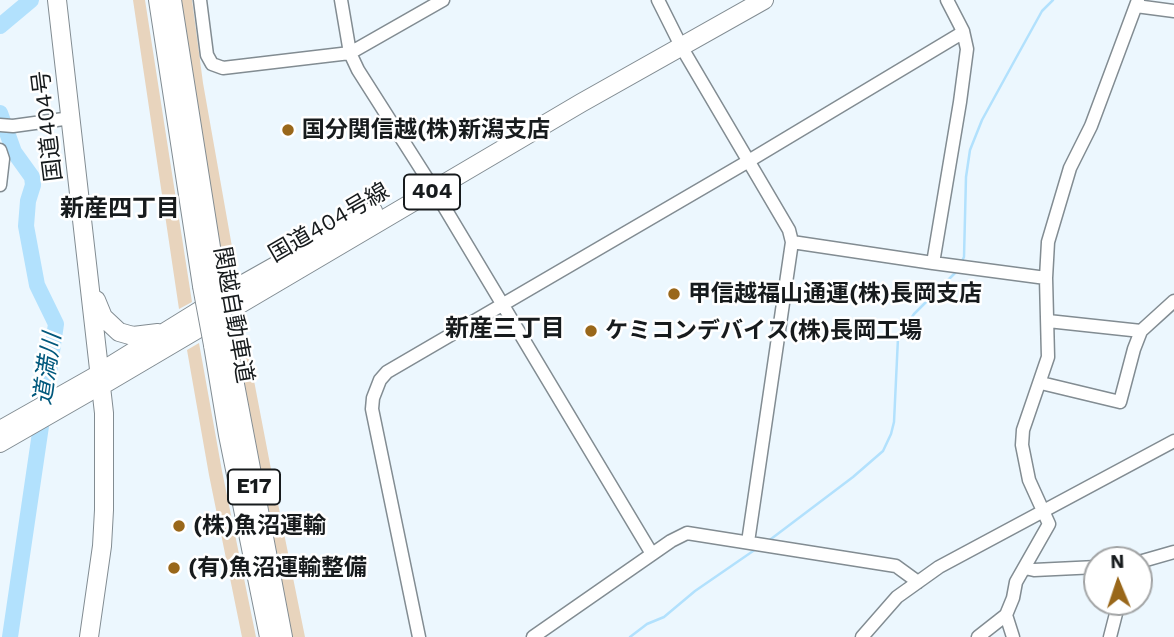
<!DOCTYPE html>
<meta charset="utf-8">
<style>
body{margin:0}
#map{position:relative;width:1174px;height:637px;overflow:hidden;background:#ecf7fe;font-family:"Work Sans",sans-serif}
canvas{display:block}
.north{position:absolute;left:1083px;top:546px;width:70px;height:70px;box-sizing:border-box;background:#fff;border:2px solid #a2a4a5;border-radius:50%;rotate:358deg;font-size:19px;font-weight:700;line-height:28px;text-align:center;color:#171b1d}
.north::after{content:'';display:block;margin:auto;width:24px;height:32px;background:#99671a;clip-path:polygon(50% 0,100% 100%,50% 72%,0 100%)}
</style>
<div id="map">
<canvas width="1174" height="637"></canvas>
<div class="north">N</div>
</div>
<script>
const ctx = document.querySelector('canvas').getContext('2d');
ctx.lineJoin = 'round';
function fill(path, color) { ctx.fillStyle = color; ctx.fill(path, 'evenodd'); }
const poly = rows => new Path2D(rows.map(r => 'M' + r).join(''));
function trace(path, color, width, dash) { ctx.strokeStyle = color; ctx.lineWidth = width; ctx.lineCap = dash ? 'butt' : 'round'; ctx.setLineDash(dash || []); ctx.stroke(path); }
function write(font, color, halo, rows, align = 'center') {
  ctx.font = font + ' "Work Sans","Noto Sans JP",sans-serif'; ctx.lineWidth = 5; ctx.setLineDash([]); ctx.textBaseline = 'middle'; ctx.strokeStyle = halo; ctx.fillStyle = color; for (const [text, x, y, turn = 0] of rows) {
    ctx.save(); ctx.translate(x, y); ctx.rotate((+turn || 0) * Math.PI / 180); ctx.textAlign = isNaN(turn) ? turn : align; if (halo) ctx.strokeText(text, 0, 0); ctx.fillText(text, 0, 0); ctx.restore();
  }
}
fill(poly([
 [133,0,145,0,192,302,179,309],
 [179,0,192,0,203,83,237,275,223,283],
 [242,318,270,464,305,637,290,637,230,324],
 [199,343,222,471,256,637,242,637,209,475,187,350]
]), '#e8d4bd');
trace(poly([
 [961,263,964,257,966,177,970,150,982,120,1016,58,1042,11,1053,0],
 [767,542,853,477,883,451,891,434,894,422,898,338,914,314,956,272],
 [630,637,647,624,664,617,695,591,756,549]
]), '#b2e1fd', 2.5);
trace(poly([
 [0,26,31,0],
 [0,113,14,152,32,177,33,185,28,201,26,226,37,285,56,324,10,637]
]), '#b2e1fd', 16);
const minor = poly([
 [200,0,207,55,212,64,223,68,350,53,443,0],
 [341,0,350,53,358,70,428,180,652,554],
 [658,0,682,48,789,230,792,242,748,542],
 [1136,6,1174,11],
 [963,31,967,49,960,102,933,263,1046,278],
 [0,125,13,126,71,118],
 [0,150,3,159,0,185],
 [792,242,933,263],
 [1048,321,1141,331],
 [1041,383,1120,402,1134,349,1141,331,1174,301],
 [1139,562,1174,552],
 [1025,568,1034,570,1097,567],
 [1006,615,1013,637],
 [419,637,372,409,373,398,380,380,387,372,747,162,957,36,963,31,947,0],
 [533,637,671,541,687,533,896,566,918,582],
 [862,637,897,597,939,567,1174,441],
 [978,637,1006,615,1013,598,1016,582,1049,524,1029,480,1022,445,1023,430,1048,357,1046,278,1048,242,1070,168,1091,126,1138,0],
 [1110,637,1119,602]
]);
const major = poly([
 [0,429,99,373],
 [0,444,101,386]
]);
const highway = poly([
 [57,0,104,413,104,510,102,546,89,637],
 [158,0,202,286],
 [172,0,216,279],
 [96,300,103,317,119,332,133,336,158,333],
 [226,337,283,637],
 [213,345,228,435,269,637],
 [99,373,238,287,373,211],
 [101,386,581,103,764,0]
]);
trace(minor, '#828c92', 15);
trace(major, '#828c92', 18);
trace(highway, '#828c92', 20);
trace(minor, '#fff', 12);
trace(major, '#fff', 16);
trace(highway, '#fff', 18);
const highwayBridge = poly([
 [216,279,226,337],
 [202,286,213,345]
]);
trace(highwayBridge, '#828c92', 20, []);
trace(highwayBridge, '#fff', 18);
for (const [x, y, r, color] of [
 [288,130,7,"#99671a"],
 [674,294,7,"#99671a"],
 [591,331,7,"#99671a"],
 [179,526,7,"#99671a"],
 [174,568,7,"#99671a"]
]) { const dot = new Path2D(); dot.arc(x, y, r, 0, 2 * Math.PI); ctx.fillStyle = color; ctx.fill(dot); trace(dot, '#fff', 2.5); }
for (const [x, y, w] of [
 [432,192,56],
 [254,487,52]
]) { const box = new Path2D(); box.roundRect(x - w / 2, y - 17.5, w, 35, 5); ctx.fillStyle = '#fff'; ctx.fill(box); trace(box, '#171b1d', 2); }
write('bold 21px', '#171b1d', null, [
 ["404",432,192],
 ["E17",254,487]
]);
write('23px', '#171b1d', '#fff', [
 ["国道404号",48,126,-97],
 ["国道404号線",329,223,-30],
 ["関越自動車道",233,315,80]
]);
write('bold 23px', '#171b1d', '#fff', [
 ["国分関信越(株)新潟支店",302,130],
 ["甲信越福山通運(株)長岡支店",688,294],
 ["ケミコンデバイス(株)長岡工場",605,331],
 ["(株)魚沼運輸",193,526],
 ["(有)魚沼運輸整備",188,568]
], 'left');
write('bold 24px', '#171b1d', '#fff', [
 ["新産四丁目",120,209],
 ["新産三丁目",505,329]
]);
write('italic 24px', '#01587c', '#fff', [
 ["道満川",48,369,-82]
]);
</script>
